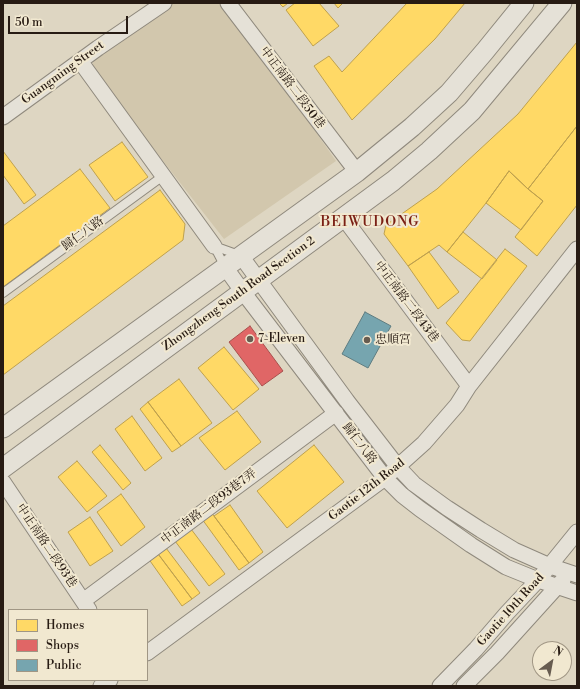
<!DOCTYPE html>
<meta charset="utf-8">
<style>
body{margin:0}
#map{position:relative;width:580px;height:689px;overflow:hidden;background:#ded6c2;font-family:"Libre Bodoni",serif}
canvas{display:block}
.frame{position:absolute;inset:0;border:4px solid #271b13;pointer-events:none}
.legend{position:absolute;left:8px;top:609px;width:140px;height:72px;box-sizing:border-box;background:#f1e8d0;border:1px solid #a09684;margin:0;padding:5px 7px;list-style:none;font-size:12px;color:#271b13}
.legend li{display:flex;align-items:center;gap:8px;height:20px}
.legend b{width:20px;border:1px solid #a09684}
.north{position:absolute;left:532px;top:641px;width:40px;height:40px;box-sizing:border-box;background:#f1e8d0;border:1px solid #a09684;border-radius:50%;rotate:32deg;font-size:11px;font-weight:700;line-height:16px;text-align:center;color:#271b13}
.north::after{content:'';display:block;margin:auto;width:14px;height:18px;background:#675c50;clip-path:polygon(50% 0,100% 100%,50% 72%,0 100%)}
.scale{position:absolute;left:8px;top:16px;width:120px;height:18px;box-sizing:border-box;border:2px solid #271b13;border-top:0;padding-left:5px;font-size:12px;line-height:14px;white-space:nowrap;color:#271b13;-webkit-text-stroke:3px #f1e8d0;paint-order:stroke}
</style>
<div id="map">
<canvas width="580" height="689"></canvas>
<div class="frame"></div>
<ul class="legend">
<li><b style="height:11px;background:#ffd966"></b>Homes</li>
<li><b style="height:11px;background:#e06666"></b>Shops</li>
<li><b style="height:11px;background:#76a5af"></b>Public</li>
</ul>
<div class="north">N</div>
<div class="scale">50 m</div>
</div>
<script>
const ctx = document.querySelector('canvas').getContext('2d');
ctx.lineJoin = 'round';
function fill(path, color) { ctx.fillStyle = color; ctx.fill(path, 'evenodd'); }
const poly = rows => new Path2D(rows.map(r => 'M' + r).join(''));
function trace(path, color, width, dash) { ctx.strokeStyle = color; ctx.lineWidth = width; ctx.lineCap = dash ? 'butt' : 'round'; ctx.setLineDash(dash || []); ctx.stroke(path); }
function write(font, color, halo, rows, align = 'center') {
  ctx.font = font + ' "Libre Bodoni","Noto Serif TC",serif'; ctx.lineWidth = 4; ctx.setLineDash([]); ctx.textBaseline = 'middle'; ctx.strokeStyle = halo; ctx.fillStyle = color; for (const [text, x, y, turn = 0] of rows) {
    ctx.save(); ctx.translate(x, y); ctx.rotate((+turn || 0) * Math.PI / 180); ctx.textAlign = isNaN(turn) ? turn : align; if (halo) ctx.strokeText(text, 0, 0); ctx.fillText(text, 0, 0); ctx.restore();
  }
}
fill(poly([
 [164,3,226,3,336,161,224,239,91,69,98,48]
]), '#d2c7ad');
const homes = poly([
 [279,3,288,3,283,7,279,3],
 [295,3,319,3,339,26,313,46,286,10,295,3],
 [334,3,343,3,338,8,334,3],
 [407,3,465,3,435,39,352,120,314,66,329,56,342,72,407,3],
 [577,42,577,126,528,189,509,171,486,203,447,252,439,245,408,266,384,234,386,225,437,189,518,114,577,42],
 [577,126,577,205,537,256,515,237,543,201,528,189,577,126],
 [122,142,148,177,115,201,89,165,122,142],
 [3,151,36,195,24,204,3,175,3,151],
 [80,169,110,208,3,287,3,226,80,169],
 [509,171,528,189,543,201,521,230,486,203,509,171],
 [160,190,185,224,183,240,3,375,3,306,160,190],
 [463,232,497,260,482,279,447,252,463,232],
 [505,249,527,266,470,341,462,340,446,323,505,249],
 [429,252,459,292,438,309,408,266,429,252],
 [224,347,259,389,233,410,198,368,224,347],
 [179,379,212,423,181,446,148,402,179,379],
 [148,402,181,446,172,452,140,409,148,402],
 [237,411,261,442,225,470,199,438,237,411],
 [132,416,162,458,145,471,115,429,132,416],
 [100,445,131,483,123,490,92,452,100,445],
 [314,445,344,482,287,528,257,491,314,445],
 [77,461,107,496,87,512,58,477,77,461],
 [121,494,145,527,121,546,97,512,121,494],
 [230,505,263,552,249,563,214,516,230,505],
 [211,512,249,563,239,570,202,519,211,512],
 [90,517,113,551,90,566,68,532,90,517],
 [191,529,225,574,209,586,175,541,191,529],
 [166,548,200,593,192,599,158,554,166,548],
 [156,551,192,599,182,606,148,558,156,551]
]);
fill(homes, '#ffd966');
trace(homes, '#bea04d', 1);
const shops = poly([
 [250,326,283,371,262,386,229,342,250,326]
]);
fill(shops, '#e06666');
trace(shops, '#a8504d', 1);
const public = poly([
 [365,312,391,326,368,368,342,354,365,312]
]);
fill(public, '#76a5af');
trace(public, '#5e7c80', 1);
const service = poly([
 [214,246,239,255],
 [214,246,225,267],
 [3,293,163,176]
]);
const minor = poly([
 [228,3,357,172],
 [80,61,214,246],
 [3,117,98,48,164,3],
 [343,217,469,386],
 [241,256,347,401,398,467,414,484,447,508,481,530,514,550,550,566,577,575],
 [225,267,243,292,385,478,402,495,420,509,471,545,506,567,538,580,577,593],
 [3,482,89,610],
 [83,601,336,413],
 [147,653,385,478,424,443,457,405,469,386,577,249],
 [101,686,110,680],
 [440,686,476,649,507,613,538,580,577,532],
 [464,686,497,653,563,580]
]);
const tertiary = poly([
 [3,428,357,172,412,127,449,93,485,51,524,3],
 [3,468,393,181,429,151,472,111,562,3]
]);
trace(service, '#8f897d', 10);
trace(minor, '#8f897d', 17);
trace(tertiary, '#8f897d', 21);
trace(service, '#e5e1d7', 8);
trace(minor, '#e5e1d7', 15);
trace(tertiary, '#e5e1d7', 19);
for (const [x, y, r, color] of [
 [250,339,4,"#675c50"],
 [367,340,4,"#675c50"]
]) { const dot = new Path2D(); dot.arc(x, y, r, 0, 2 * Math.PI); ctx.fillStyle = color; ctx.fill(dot); trace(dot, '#f1e8d0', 1.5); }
write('12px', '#271b13', '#f1e8d0', [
 ["Guangming Street",63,73,-36],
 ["中正南路二段50巷",292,88,53],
 ["歸仁八路",83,234,-36],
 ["Zhongzheng South Road Section 2",239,294,-36],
 ["中正南路二段43巷",406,302,53],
 ["歸仁八路",359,444,53],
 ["Gaotie 12th Road",367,490,-38],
 ["中正南路二段93巷7弄",209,507,-37],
 ["中正南路二段93巷",46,546,56],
 ["Gaotie 10th Road",511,610,-48]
]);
write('12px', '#271b13', '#f1e8d0', [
 ["7-Eleven",258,339],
 ["忠順宮",375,340]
], 'left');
ctx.letterSpacing = '1px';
write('14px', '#7a1f14', '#f1e8d0', [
 ["BEIWUDONG",370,223]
]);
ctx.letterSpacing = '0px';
</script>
